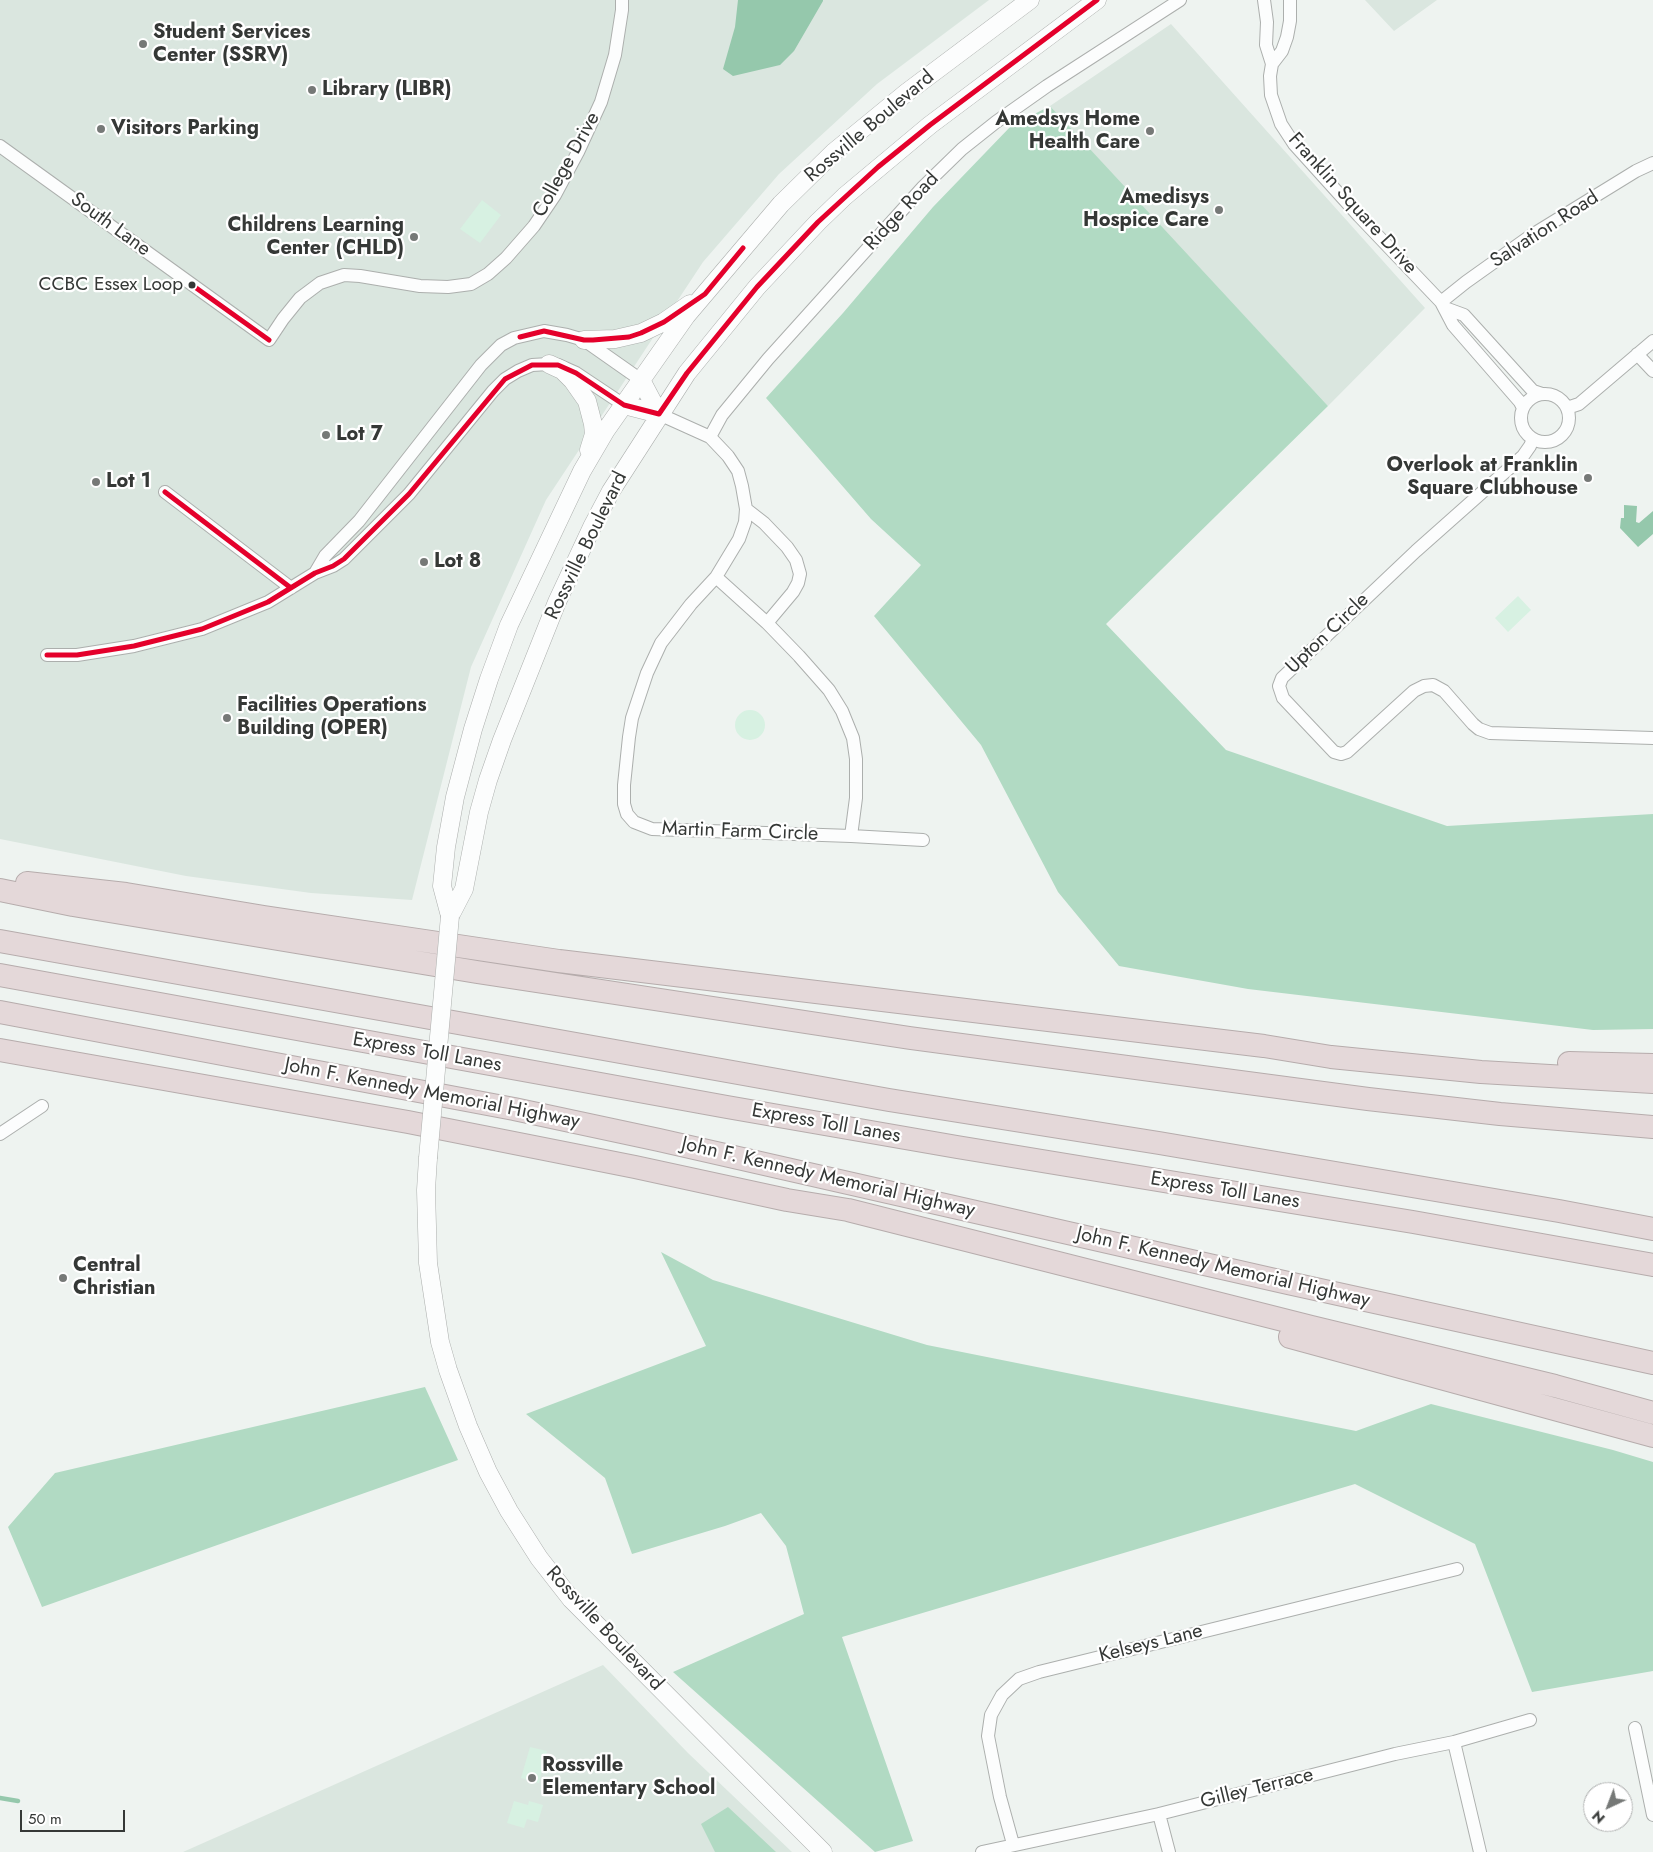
<!DOCTYPE html>
<style>
body{margin:0}
#map{position:relative;width:1653px;height:1852px;overflow:hidden;background:#eef3f0;font-family:Jost,sans-serif}
canvas{display:block}
.north{position:absolute;left:1583px;top:1782px;width:50px;height:50px;box-sizing:border-box;background:#fff;border:1px solid #aeafaf;border-radius:50%;rotate:223deg;font-size:14px;font-weight:700;line-height:20px;text-align:center;color:#353836}
.north::after{content:'';display:block;margin:auto;width:18px;height:22px;background:#767977;clip-path:polygon(50% 0,100% 100%,50% 72%,0 100%)}
.scale{position:absolute;left:20px;top:1810px;width:105px;height:22px;box-sizing:border-box;border:2px solid #353836;border-top:0;padding-left:6px;font-size:15px;line-height:18px;white-space:nowrap;color:#353836;-webkit-text-stroke:4px #fff;paint-order:stroke}
</style>
<div id="map">
<canvas width="1653" height="1852"></canvas>
<div class="north">N</div>
<div class="scale">50 m</div>
</div>
<script>
const ctx = document.querySelector('canvas').getContext('2d');
ctx.lineJoin = 'round';
function fill(path, color) { ctx.fillStyle = color; ctx.fill(path, 'evenodd'); }
const poly = rows => new Path2D(rows.map(r => 'M' + r).join(''));
function trace(path, color, width, dash) { ctx.strokeStyle = color; ctx.lineWidth = width; ctx.lineCap = dash ? 'butt' : 'round'; ctx.setLineDash(dash || []); ctx.stroke(path); }
function write(font, color, halo, rows, align = 'center') {
  ctx.font = font + ' Jost,sans-serif'; ctx.lineWidth = 4.5; ctx.setLineDash([]); ctx.textBaseline = 'middle'; ctx.strokeStyle = halo; ctx.fillStyle = color; for (const [text, x, y, turn = 0] of rows) {
    ctx.save(); ctx.translate(x, y); ctx.rotate((+turn || 0) * Math.PI / 180); ctx.textAlign = isNaN(turn) ? turn : align; if (halo) ctx.strokeText(text, 0, 0); ctx.fillText(text, 0, 0); ctx.restore();
  }
}
fill(poly([
 [0,0,989,0,877,84,779,174,703,262,546,500,471,667,412,900,311,893,186,876,0,839],
 [1365,0,1437,0,1394,31],
 [1171,24,1425,308,1328,406,1137,202,1050,106],
 [603,1665,688,1753,792,1852,183,1852]
]), '#dae6df');
fill(poly([
 [482,200,501,215,480,243,460,229],
 [1518,596,1531,610,1508,632,1495,618],
 '735 725a15 15 0 1 1 30 0a15 15 0 1 1-30 0Z',
 [530,1747,547,1751,539,1783,521,1778],
 [514,1801,528,1805,529,1801,543,1805,538,1822,527,1819,524,1828,507,1823]
]), '#d7f1e2');
fill(poly([
 [1050,106,1328,406,1106,624,1226,750,1447,826,1653,814,1653,1029,1593,1030,1248,989,1119,966,1058,892,981,745,874,616,921,565,871,519,766,398,843,313,933,207,1011,126],
 [661,1252,713,1280,927,1345,1356,1431,1431,1404,1613,1450,1653,1462,1653,1671,1532,1692,1475,1544,1355,1484,842,1637,913,1841,875,1852,673,1672,804,1614,786,1546,761,1513,725,1526,632,1554,605,1478,526,1414,706,1346],
 [425,1387,458,1460,42,1607,8,1527,55,1473],
 [728,1807,776,1852,715,1852,701,1824]
]), '#b1dac3');
fill(poly([
 [738,0,823,0,823,1,794,51,780,65,733,76,723,69,735,27],
 [1624,505,1637,506,1636,522,1639,523,1653,511,1653,534,1638,547,1620,528,1621,518,1624,518]
]), '#95c8ac');
trace(poly([
 [0,1798,18,1801]
]), '#95c8ac', 4.5);
const minor = poly([
 [1264,0,1267,22,1266,45,1272,64,1270,76,1271,95,1281,124,1294,144,1359,216,1441,302,1453,325,1520,402,1523,408],
 [1272,64,1282,51,1287,37,1290,21,1290,0],
 [0,146,269,340,283,319,300,298,320,283,344,275,360,276,420,286,448,287,471,284,488,274,506,258,534,226,555,195,578,152,601,102,615,55,622,10,622,0],
 [1441,302,1466,282,1532,235,1636,171,1653,163],
 [1445,308,1464,315,1533,391,1542,394],
 [1637,354,1653,371],
 '1521 418a24 24 0 1 1 48 0a24 24 0 1 1-48 0Z',
 [1567,408,1579,404,1653,341],
 [659,414,710,437,728,456,738,471,742,486,746,509,745,522,739,539,716,577,691,604,661,643,647,673,632,718,629,737,624,785,624,804,627,814,634,822,652,829,851,836,923,840],
 [710,437,722,415,768,359,923,187,962,149,996,122,1047,86,1180,0],
 [1533,439,1530,446,1523,456,1416,551,1282,678,1279,686,1283,698,1334,752,1341,754,1347,752,1414,691,1424,686,1433,685,1444,691,1473,724,1479,729,1490,733,1653,738],
 [165,492,291,588],
 [746,509,764,523,787,547,796,560,800,574,798,583,793,592,767,623],
 [315,573,325,556,359,521,481,365,501,345,514,338,544,331,567,335,584,340,641,380],
 [716,577,767,623,799,656,829,690,842,711,853,738,856,759,856,798,851,836],
 [47,655,77,655,134,646,202,629,268,602,315,573,333,566,344,559,409,494,493,391,505,379,518,371,532,365,549,364,558,365,576,373,624,405],
 [0,1134,42,1106],
 [1635,1728,1653,1815],
 [1454,1742,1480,1852],
 [1159,1814,1169,1852],
 [1013,1844,1000,1797,988,1736,991,1715,1002,1695,1019,1679,1039,1672,1457,1569],
 [982,1852,1159,1814,1395,1754,1454,1742,1530,1720]
]);
const secondary = poly([
 [584,340,615,339,641,333,664,322,690,304],
 [549,364,562,370,573,381,587,401,593,424,594,434,589,450],
 [641,380,659,414],
 [624,405,659,414],
 [450,916,464,889,479,812,488,780,502,740,557,602,592,527,611,491,687,373,757,287,818,222,845,196,930,125,1097,0],
 [450,916,442,886,446,847,455,797,473,729,489,679,509,625,582,471,606,430,686,316,781,204,834,152,906,93,1030,0],
 [428,1158,426,1190,428,1263,440,1342,448,1370,468,1426,488,1472,509,1511,539,1558,571,1599,823,1852]
]);
const motorway = poly([
 [27,883,126,894,264,917,559,961,1264,1046,1331,1057,1481,1072,1653,1082],
 [0,890,73,905,477,972,910,1038,1368,1099,1500,1114,1653,1127],
 [0,941,889,1100,1159,1143,1559,1211,1653,1229],
 [0,975,727,1107,957,1147,1413,1222,1653,1265],
 [0,1012,514,1109,659,1140,1288,1283,1653,1363],
 [0,1050,408,1122,635,1167,787,1200,848,1210,1311,1327,1555,1386,1653,1413],
 [1569,1063,1653,1065],
 [1290,1337,1653,1436]
]);
trace(minor, '#acafad', 14);
trace(secondary, '#acafad', 19);
trace(motorway, '#b6acac', 24);
trace(minor, '#fcfdfd', 12);
trace(secondary, '#fcfdfd', 18);
trace(motorway, '#e4d8d9', 22);
const secondaryBridge = poly([
 [428,1158,450,916]
]);
trace(secondaryBridge, '#acafad', 19, []);
trace(secondaryBridge, '#fcfdfd', 18);
trace(poly([
 [192,285,269,340],
 [520,337,544,331,584,340,593,340,629,337,641,333,664,322,705,294,743,248],
 [165,492,291,588],
 [47,655,77,655,134,646,202,629,268,602,315,573,333,566,344,559,409,494,505,379,532,365,558,365,576,373,624,405,659,414,687,373,757,287,818,222,878,167,930,125,1097,0]
]), '#e4002b', 5);
for (const [x, y, r, color] of [
 [143,44,5,"#767977"],
 [312,90,5,"#767977"],
 [101,129,5,"#767977"],
 [1150,131,5,"#767977"],
 [1219,210,5,"#767977"],
 [414,237,5,"#767977"],
 [192,285,4.5,"#353836"],
 [326,435,5,"#767977"],
 [1588,478,5,"#767977"],
 [96,482,5,"#767977"],
 [424,562,5,"#767977"],
 [227,718,5,"#767977"],
 [63,1278,5,"#767977"],
 [532,1778,5,"#767977"]
]) { const dot = new Path2D(); dot.arc(x, y, r, 0, 2 * Math.PI); ctx.fillStyle = color; ctx.fill(dot); trace(dot, '#fff', 2); }
write('19px', '#353836', '#fff', [
 ["CCBC Essex Loop",183,285]
], 'right');
write('bold 20px', '#353836', '#fff', [
 ["Student Services",153,33],
 ["Center (SSRV)",153,56],
 ["Library (LIBR)",322,90],
 ["Amedsys Home",1140,120,"right"],
 ["Health Care",1140,143,"right"],
 ["Visitors Parking",111,129],
 ["Amedisys",1209,198,"right"],
 ["Hospice Care",1209,221,"right"],
 ["Childrens Learning",404,226,"right"],
 ["Center (CHLD)",404,249,"right"],
 ["Lot 7",336,435],
 ["Overlook at Franklin",1578,466,"right"],
 ["Square Clubhouse",1578,489,"right"],
 ["Lot 1",106,482],
 ["Lot 8",434,562],
 ["Facilities Operations",237,706],
 ["Building (OPER)",237,729],
 ["Central",73,1266],
 ["Christian",73,1289],
 ["Rossville",542,1766],
 ["Elementary School",542,1789]
], 'left');
write('20px', '#353836', '#fff', [
 ["Rossville Boulevard",870,127,-40],
 ["College Drive",567,165,-61],
 ["Franklin Square Drive",1352,204,48],
 ["Ridge Road",902,212,-47],
 ["South Lane",110,225,36],
 ["Salvation Road",1545,230,-33],
 ["Rossville Boulevard",587,546,-64],
 ["Upton Circle",1328,634,-44],
 ["Martin Farm Circle",740,832,2],
 ["Express Toll Lanes",427,1053,10],
 ["John F. Kennedy Memorial Highway",432,1094,11],
 ["Express Toll Lanes",826,1124,10],
 ["John F. Kennedy Memorial Highway",828,1178,13],
 ["Express Toll Lanes",1225,1191,9],
 ["John F. Kennedy Memorial Highway",1223,1268,13],
 ["Rossville Boulevard",604,1629,47],
 ["Kelseys Lane",1151,1644,-14],
 ["Gilley Terrace",1257,1789,-14]
]);
</script>
